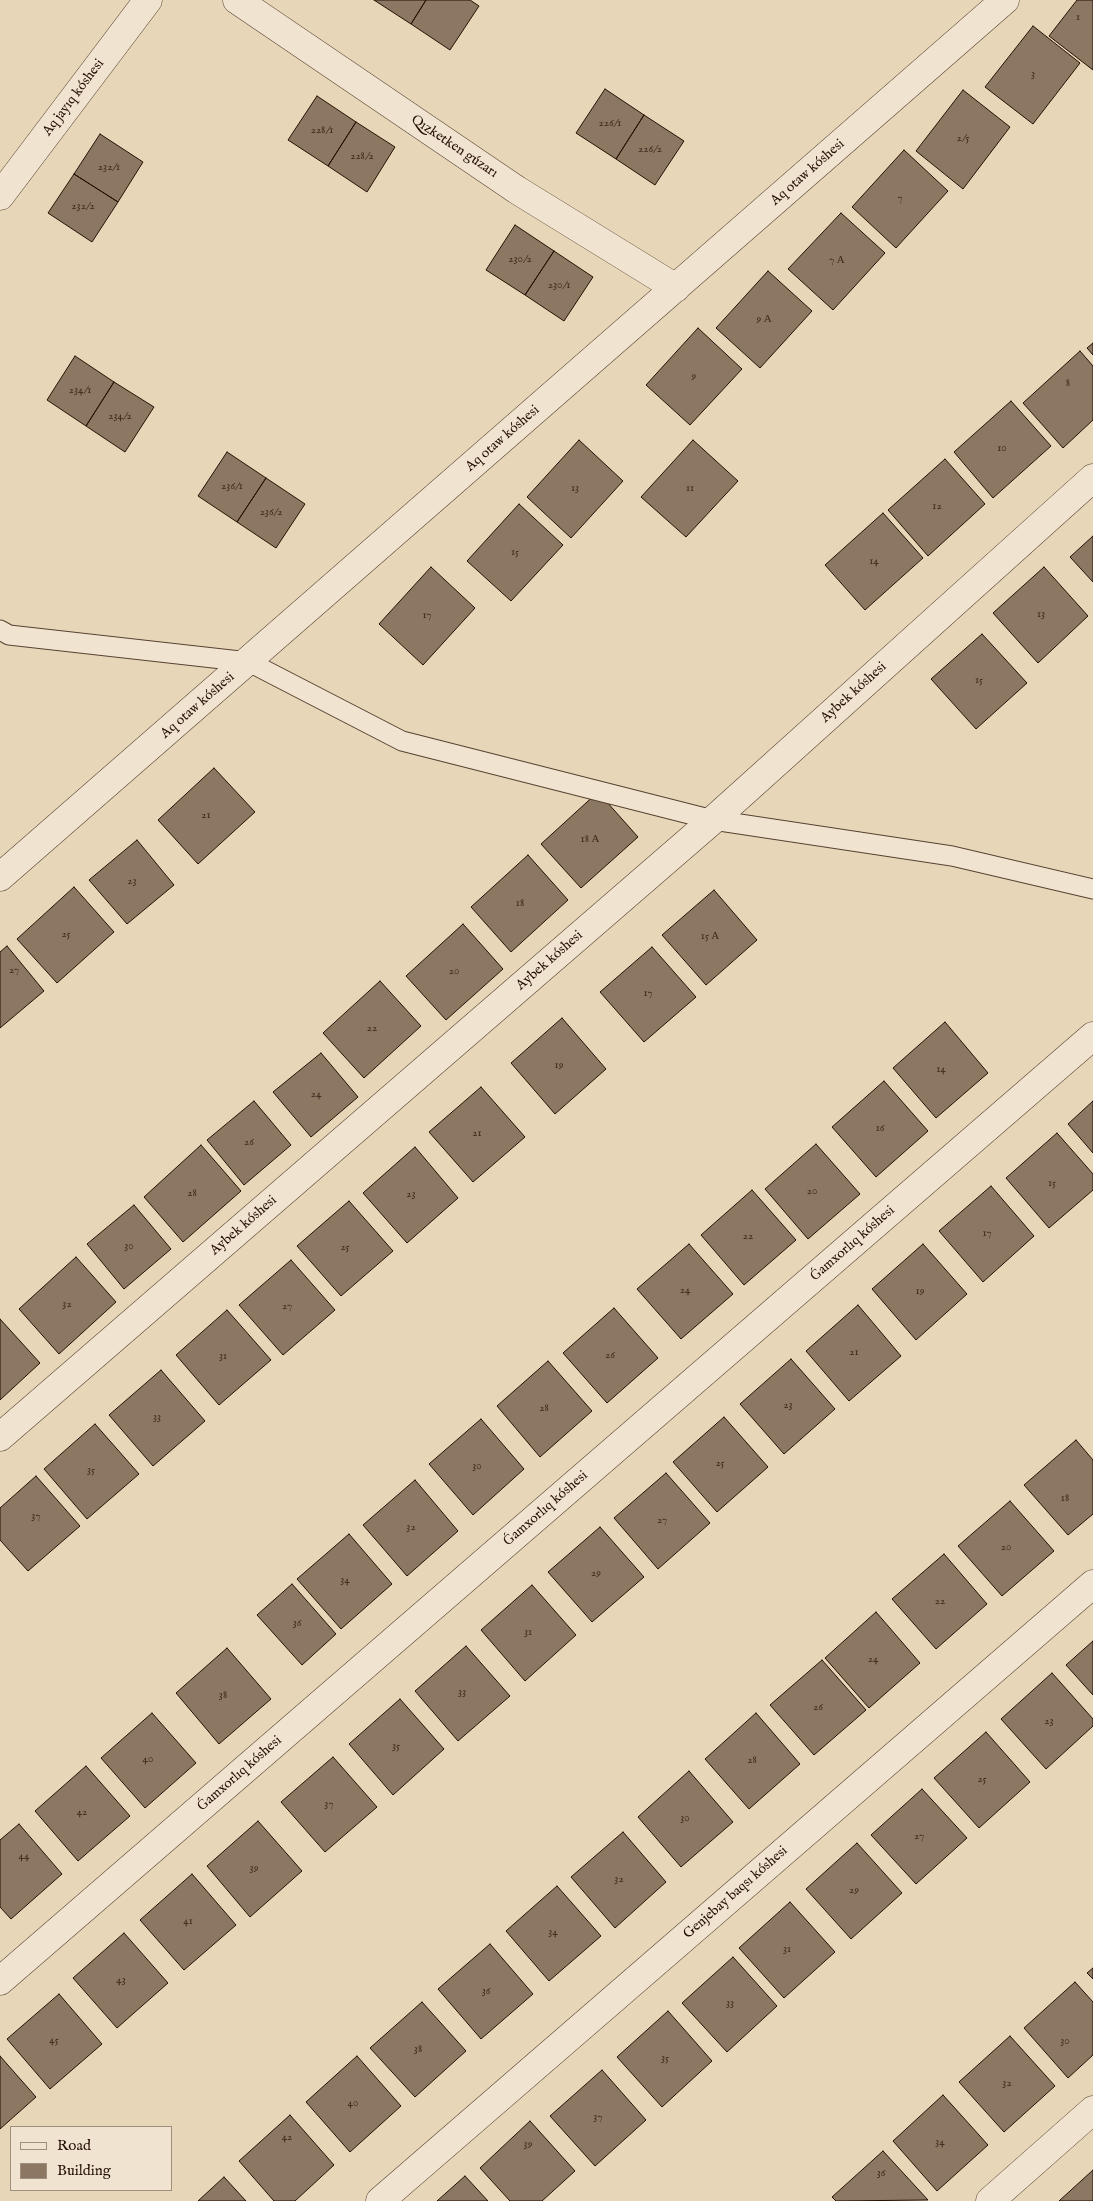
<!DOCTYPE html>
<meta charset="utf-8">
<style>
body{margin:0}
#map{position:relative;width:1093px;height:2201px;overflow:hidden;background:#e8d6b8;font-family:"IM FELL English",serif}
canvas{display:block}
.legend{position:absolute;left:10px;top:2126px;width:162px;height:65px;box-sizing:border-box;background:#f0e4d1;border:1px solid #a08f7f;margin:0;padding:6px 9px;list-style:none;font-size:15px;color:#271004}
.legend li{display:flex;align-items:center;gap:10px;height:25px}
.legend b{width:25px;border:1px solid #a08f7f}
</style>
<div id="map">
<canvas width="1093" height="2201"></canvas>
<ul class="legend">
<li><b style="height:6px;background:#f0e4d1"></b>Road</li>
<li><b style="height:14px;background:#8b7762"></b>Building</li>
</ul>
</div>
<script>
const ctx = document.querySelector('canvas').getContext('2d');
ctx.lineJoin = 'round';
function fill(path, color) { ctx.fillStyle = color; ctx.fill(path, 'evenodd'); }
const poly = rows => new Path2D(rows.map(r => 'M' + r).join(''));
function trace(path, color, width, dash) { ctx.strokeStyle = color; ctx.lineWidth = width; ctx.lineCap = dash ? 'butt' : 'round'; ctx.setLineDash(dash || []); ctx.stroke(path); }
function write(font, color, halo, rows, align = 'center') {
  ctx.font = font + ' "IM FELL English",serif'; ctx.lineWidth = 4; ctx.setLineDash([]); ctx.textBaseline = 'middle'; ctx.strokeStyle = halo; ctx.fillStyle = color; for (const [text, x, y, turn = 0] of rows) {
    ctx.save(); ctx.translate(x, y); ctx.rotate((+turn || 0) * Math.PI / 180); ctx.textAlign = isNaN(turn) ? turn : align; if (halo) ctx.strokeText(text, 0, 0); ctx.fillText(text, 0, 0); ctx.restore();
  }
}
const building = poly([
 [374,0,426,0,411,24,374,0],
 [426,0,470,0,479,6,450,50,411,24,426,0],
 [1077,0,1093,0,1093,70,1049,36,1077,0],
 [1033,26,1080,63,1033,124,985,87,1033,26],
 [605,89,644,115,616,159,576,133,605,89],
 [963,90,1010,127,963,189,916,151,963,90],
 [317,96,356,122,328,166,288,140,317,96],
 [644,115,684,141,655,185,616,159,644,115],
 [356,122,395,147,367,192,328,166,356,122],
 [100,134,143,162,118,202,74,174,100,134],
 [904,150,948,191,896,248,852,207,904,150],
 [74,174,118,202,92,242,48,213,74,174],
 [841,213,885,253,833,310,788,269,841,213],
 [515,225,554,251,525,295,486,270,515,225],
 [554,251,593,277,564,321,525,295,554,251],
 [768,271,812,311,760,368,716,328,768,271],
 [698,328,742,369,690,425,646,385,698,328],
 [1093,343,1093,355,1087,348,1093,343],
 [1080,351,1093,366,1093,420,1063,448,1023,403,1080,351],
 [75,356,114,382,86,426,47,400,75,356],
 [114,382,154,407,125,452,86,426,114,382],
 [1011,401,1051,446,993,498,954,452,1011,401],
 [579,440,623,481,571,538,527,497,579,440],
 [693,440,738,481,686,537,641,497,693,440],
 [227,452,266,478,237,522,198,496,227,452],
 [945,459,985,504,928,556,888,510,945,459],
 [266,478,305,504,276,548,237,522,266,478],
 [519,504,563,545,511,601,467,561,519,504],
 [883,513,923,558,865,610,825,565,883,513],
 [1093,536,1093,582,1070,557,1093,536],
 [431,567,475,608,423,665,379,624,431,567],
 [1044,567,1088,616,1038,663,993,613,1044,567],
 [982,634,1027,683,976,729,931,679,982,634],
 [214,768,255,812,198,864,158,820,214,768],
 [598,792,638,837,581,888,541,844,598,792],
 [137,840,174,885,127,924,89,880,137,840],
 [528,855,568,900,511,952,471,907,528,855],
 [74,887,114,932,57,983,17,939,74,887],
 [714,890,757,940,706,985,662,935,714,890],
 [463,924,503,969,446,1020,406,976,463,924],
 [7,946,44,991,0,1028,0,952,7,946],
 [652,947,696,997,644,1042,600,992,652,947],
 [380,981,421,1026,364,1078,323,1033,380,981],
 [562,1018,606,1069,555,1114,511,1063,562,1018],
 [945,1022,988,1073,936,1118,893,1068,945,1022],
 [321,1053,358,1097,311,1137,273,1092,321,1053],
 [884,1081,928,1131,876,1177,832,1127,884,1081],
 [481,1087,525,1137,473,1182,429,1132,481,1087],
 [254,1101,291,1145,244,1185,207,1140,254,1101],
 [1093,1101,1093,1153,1068,1124,1093,1101],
 [1057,1133,1093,1174,1093,1190,1049,1228,1006,1178,1057,1133],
 [816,1144,860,1194,808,1239,765,1189,816,1144],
 [201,1145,241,1191,183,1242,144,1197,201,1145],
 [415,1147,458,1198,407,1243,363,1193,415,1147],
 [991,1186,1034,1236,983,1282,939,1231,991,1186],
 [752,1190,796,1240,744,1285,701,1235,752,1190],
 [349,1201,393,1251,341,1296,297,1246,349,1201],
 [134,1205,171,1249,124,1289,87,1244,134,1205],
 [689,1244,733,1294,681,1339,637,1289,689,1244],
 [923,1244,967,1294,916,1340,872,1289,923,1244],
 [76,1257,116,1302,59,1354,19,1309,76,1257],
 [291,1260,335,1310,283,1355,239,1305,291,1260],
 [858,1305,901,1356,849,1401,806,1351,858,1305],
 [614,1308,658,1358,607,1403,563,1353,614,1308],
 [227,1310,271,1360,219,1405,176,1355,227,1310],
 [0,1319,40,1363,0,1400,0,1319],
 [791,1359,835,1409,784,1454,740,1404,791,1359],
 [548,1361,592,1411,540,1457,497,1406,548,1361],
 [161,1370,205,1421,153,1466,109,1415,161,1370],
 [724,1417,768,1467,717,1512,673,1462,724,1417],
 [481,1419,524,1469,473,1515,429,1464,481,1419],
 [95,1424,139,1474,87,1519,44,1469,95,1424],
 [1076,1440,1093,1460,1093,1514,1068,1535,1024,1485,1076,1440],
 [666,1473,710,1523,658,1569,614,1518,666,1473],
 [36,1476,80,1526,28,1571,0,1540,0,1508,36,1476],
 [415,1480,458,1531,407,1576,363,1525,415,1480],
 [1010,1501,1054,1551,1002,1596,958,1546,1010,1501],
 [600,1527,644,1577,592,1622,548,1572,600,1527],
 [349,1534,392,1584,341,1629,297,1579,349,1534],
 [944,1554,987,1604,936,1649,892,1599,944,1554],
 [292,1584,336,1634,302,1665,257,1615,292,1584],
 [532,1585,576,1635,525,1681,481,1630,532,1585],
 [876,1612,920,1663,869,1708,825,1658,876,1612],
 [1093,1641,1093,1695,1066,1665,1093,1641],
 [466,1646,510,1696,458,1741,415,1691,466,1646],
 [227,1648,271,1699,219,1744,176,1693,227,1648],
 [822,1660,866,1710,814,1755,770,1705,822,1660],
 [1052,1673,1093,1719,1093,1726,1046,1769,1001,1719,1052,1673],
 [400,1699,444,1749,393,1795,349,1744,400,1699],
 [152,1713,196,1763,145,1808,101,1758,152,1713],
 [756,1713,800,1764,749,1809,705,1759,756,1713],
 [986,1732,1030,1782,979,1828,934,1778,986,1732],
 [333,1757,377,1807,325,1852,281,1802,333,1757],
 [86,1766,130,1816,78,1861,35,1811,86,1766],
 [689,1771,733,1822,681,1867,638,1817,689,1771],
 [922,1789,967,1838,916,1884,871,1835,922,1789],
 [258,1821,302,1871,250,1917,207,1866,258,1821],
 [19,1824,62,1874,11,1919,0,1907,0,1840,19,1824],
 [623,1832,666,1882,615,1928,571,1877,623,1832],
 [857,1843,902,1893,851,1939,806,1889,857,1843],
 [192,1874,236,1925,184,1970,140,1920,192,1874],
 [557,1886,601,1936,549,1981,506,1931,557,1886],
 [790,1902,835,1952,784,1998,739,1948,790,1902],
 [124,1933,168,1983,117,2028,73,1978,124,1933],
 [490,1944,533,1994,481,2039,438,1989,490,1944],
 [733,1957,777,2006,727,2052,682,2003,733,1957],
 [1093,1968,1093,1979,1087,1973,1093,1968],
 [1075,1982,1093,2002,1093,2055,1068,2078,1024,2028,1075,1982],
 [59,1994,102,2044,50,2089,7,2039,59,1994],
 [422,2002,466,2051,415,2097,370,2048,422,2002],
 [668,2011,712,2061,662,2107,617,2057,668,2011],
 [1010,2036,1055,2086,1004,2132,959,2082,1010,2036],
 [0,2056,36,2097,0,2129,0,2056],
 [357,2056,401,2106,350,2152,306,2102,357,2056],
 [602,2070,646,2120,595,2166,550,2116,602,2070],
 [943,2095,988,2145,937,2191,893,2141,943,2095],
 [290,2115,334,2165,295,2201,274,2201,239,2161,290,2115],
 [530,2121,575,2171,542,2201,510,2201,480,2168,530,2121],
 [883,2151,928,2200,836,2201,832,2197,883,2151],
 [1093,2170,1093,2201,1059,2201,1093,2170],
 [465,2176,488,2201,437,2201,465,2176],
 [224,2177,246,2201,198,2201,224,2177]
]);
fill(building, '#8b7762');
trace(building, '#271004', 1);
const lane = poly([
 [0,630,9,635,249,662,402,741,713,820,952,856,1093,889]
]);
const street = poly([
 [237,0,517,190,676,288],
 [0,196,148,0],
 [0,877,1005,0],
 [0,1437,713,820,1093,478],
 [0,1981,1093,1036],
 [380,2201,1093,1584],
 [990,2201,1093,2110]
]);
trace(lane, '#574231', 21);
trace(street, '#574231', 29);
trace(lane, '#f0e4d1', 19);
trace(street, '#f0e4d1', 28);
write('11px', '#402a1c', null, [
 ["1",1078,18],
 ["3",1033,75],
 ["226/1",610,124],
 ["228/1",322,131],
 ["2/5",963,139],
 ["226/2",650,150],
 ["228/2",362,157],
 ["232/1",109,168],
 ["7",900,199],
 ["232/2",83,207],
 ["230/2",520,260],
 ["7 А",837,261],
 ["230/1",559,286],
 ["9 А",764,320],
 ["9",694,377],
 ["8",1068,384],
 ["234/1",80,391],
 ["234/2",120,417],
 ["10",1002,449],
 ["236/1",232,487],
 ["13",575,489],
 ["11",690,489],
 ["12",937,507],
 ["236/2",271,513],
 ["15",515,553],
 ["14",874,562],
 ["13",1041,615],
 ["17",427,616],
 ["15",979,681],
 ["21",206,816],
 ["18 А",590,840],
 ["23",132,882],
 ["18",520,904],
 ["25",66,935],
 ["15 А",710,937],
 ["27",14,971],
 ["20",454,972],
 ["17",648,994],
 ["22",372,1029],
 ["19",559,1066],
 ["14",941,1070],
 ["24",316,1095],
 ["16",880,1129],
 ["21",477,1134],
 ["26",249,1143],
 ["15",1052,1184],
 ["20",812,1192],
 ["28",192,1194],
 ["23",411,1195],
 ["17",987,1234],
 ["22",748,1237],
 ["30",129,1247],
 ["25",345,1248],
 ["24",685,1291],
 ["19",920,1292],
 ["32",67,1305],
 ["27",287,1307],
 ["21",854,1353],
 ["26",610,1356],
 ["31",223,1357],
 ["23",788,1406],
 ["28",544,1409],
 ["33",157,1418],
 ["25",720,1464],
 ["30",477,1467],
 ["35",91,1471],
 ["18",1065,1499],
 ["37",36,1517],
 ["27",662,1521],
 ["32",411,1528],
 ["20",1006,1548],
 ["29",596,1574],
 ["34",345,1581],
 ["22",940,1602],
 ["36",297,1624],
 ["31",528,1633],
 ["24",873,1660],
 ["33",462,1693],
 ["38",223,1696],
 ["26",818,1708],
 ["23",1049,1722],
 ["35",396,1747],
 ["40",148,1760],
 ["28",752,1761],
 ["25",982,1780],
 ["37",329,1805],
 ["42",82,1813],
 ["30",685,1819],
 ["27",919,1837],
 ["44",24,1857],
 ["39",254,1869],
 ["32",619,1880],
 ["29",854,1891],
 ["41",188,1922],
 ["34",553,1933],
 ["31",787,1950],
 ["43",121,1981],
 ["36",486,1992],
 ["33",730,2004],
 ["45",54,2041],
 ["30",1065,2042],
 ["38",418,2050],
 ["35",665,2059],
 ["32",1007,2084],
 ["40",353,2104],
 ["37",598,2118],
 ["42",287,2138],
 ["34",940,2143],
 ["39",528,2145],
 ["36",881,2174]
]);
write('14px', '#271004', '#f0e4d1', [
 ["Aq jayıq kóshesi",74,98,-53],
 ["Qızketken gúzarı",454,147,34],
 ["Aq otaw kóshesi",808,173,-41],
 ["Aq otaw kóshesi",503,439,-41],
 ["Aybek kóshesi",854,693,-42],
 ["Aq otaw kóshesi",198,706,-41],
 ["Aybek kóshesi",550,961,-41],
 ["Aybek kóshesi",244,1226,-41],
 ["Ǵamxorlıq kóshesi",853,1244,-41],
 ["Ǵamxorlıq kóshesi",546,1509,-41],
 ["Ǵamxorlıq kóshesi",240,1774,-41],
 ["Genjebay baqsı kóshesi",736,1893,-41]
]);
</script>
